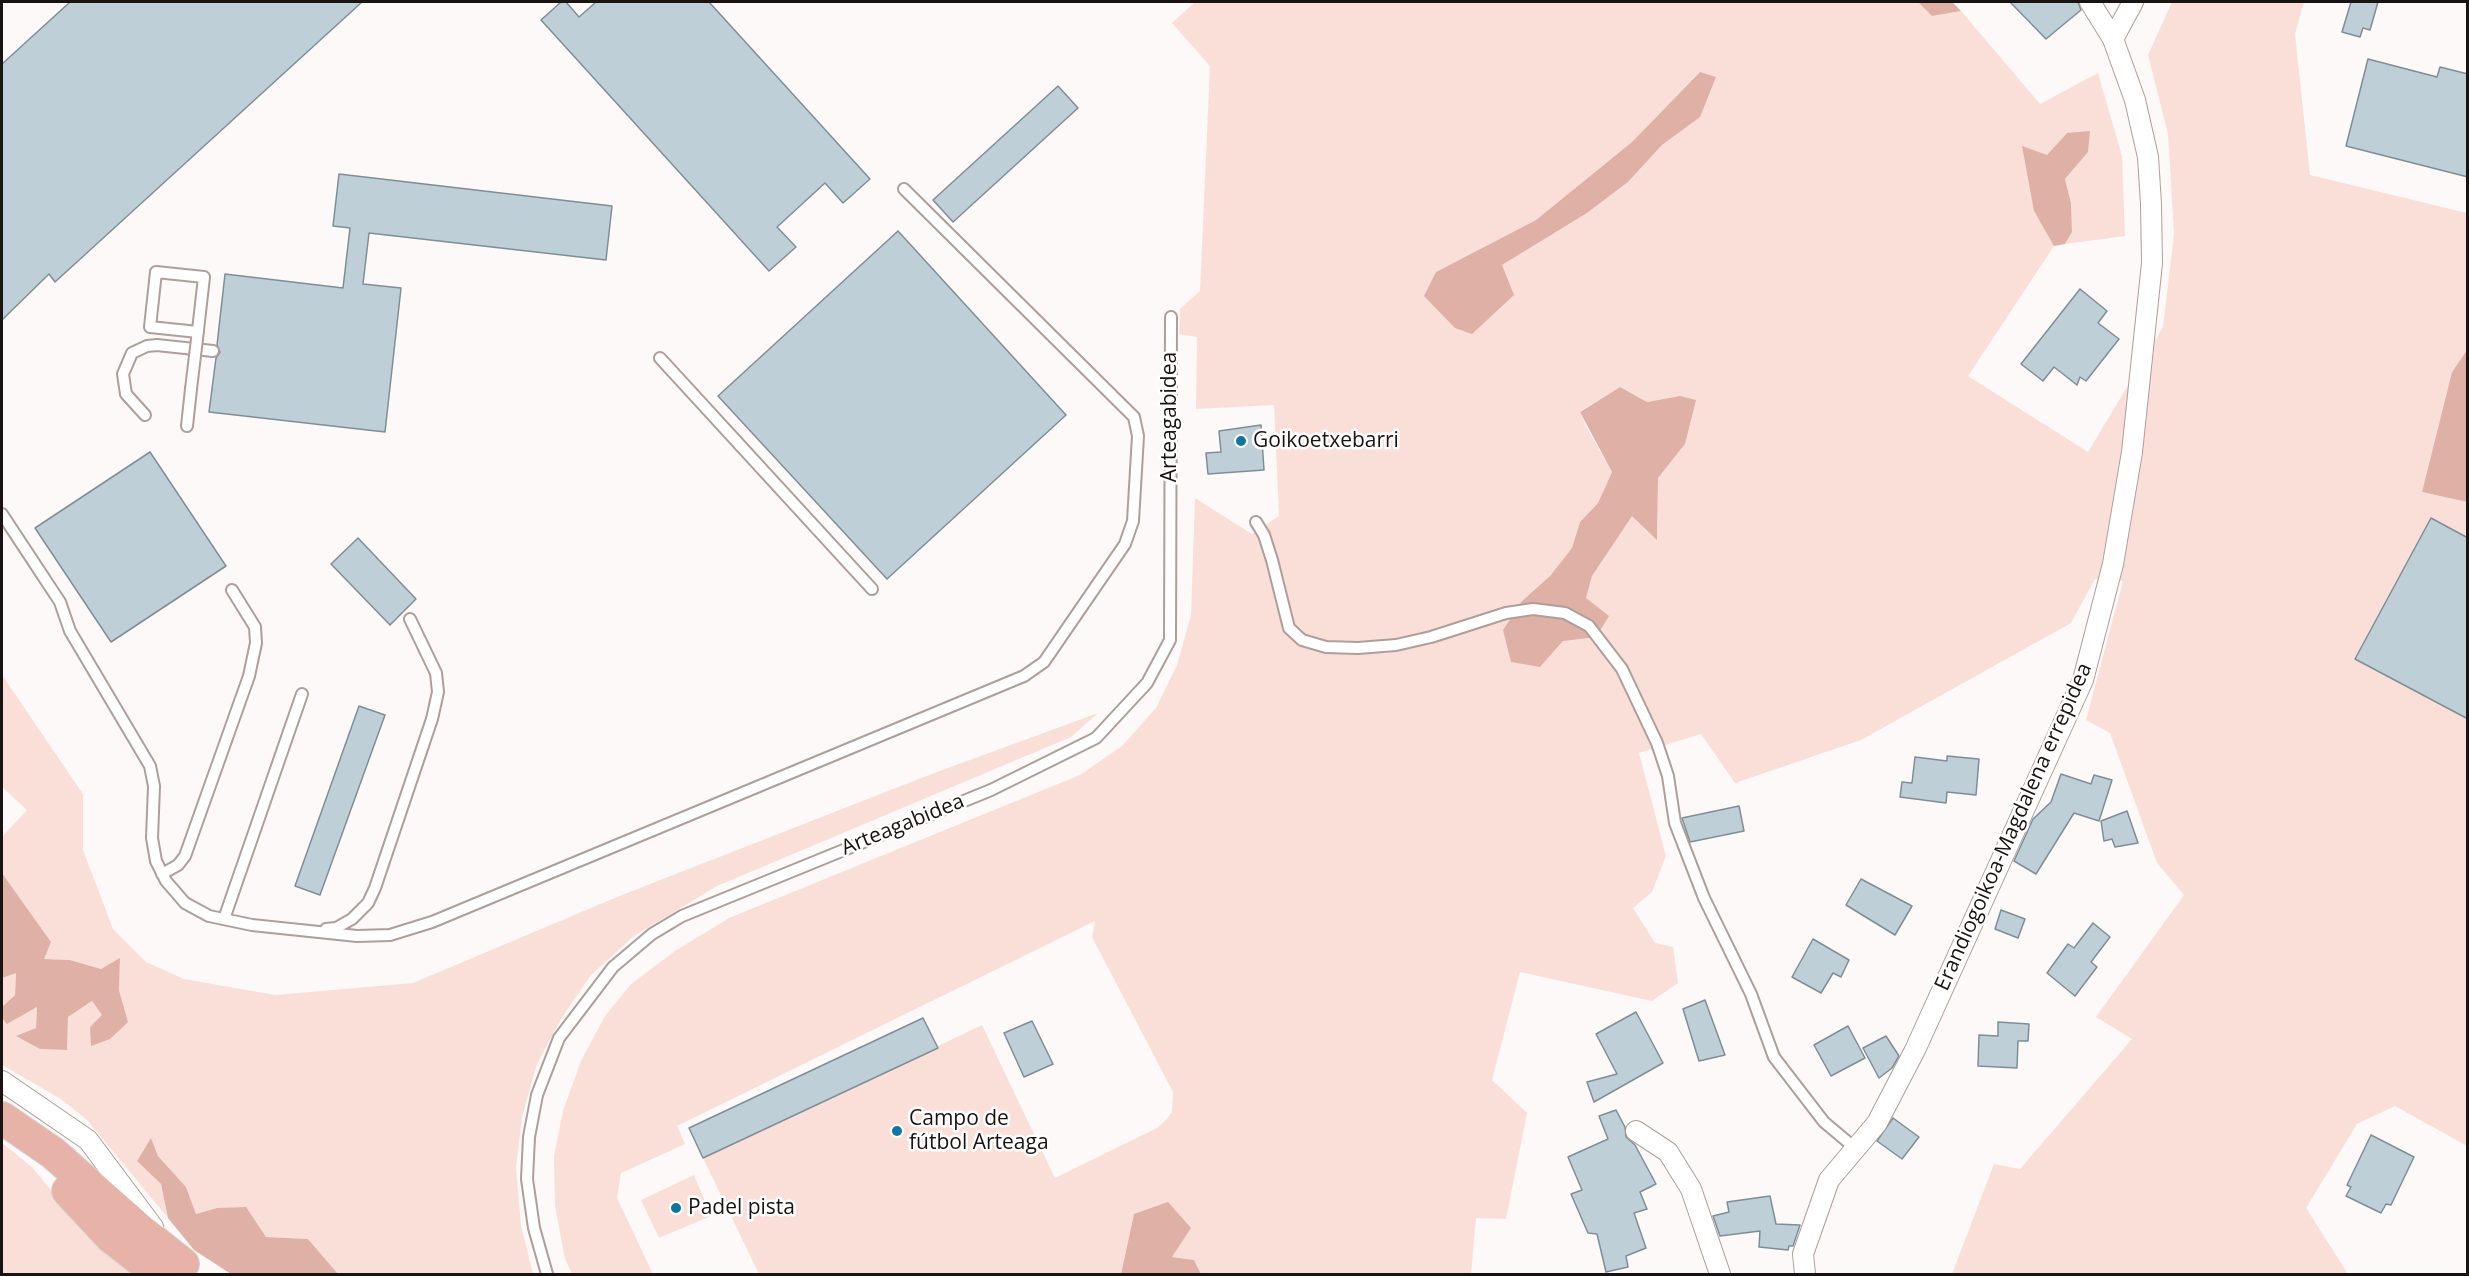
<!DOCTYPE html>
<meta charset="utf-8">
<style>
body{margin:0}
#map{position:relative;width:2469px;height:1276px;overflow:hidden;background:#fcf9f8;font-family:"Open Sans",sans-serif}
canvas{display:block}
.frame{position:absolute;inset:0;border:3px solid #191312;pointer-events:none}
</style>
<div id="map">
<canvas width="2469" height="1276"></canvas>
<div class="frame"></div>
</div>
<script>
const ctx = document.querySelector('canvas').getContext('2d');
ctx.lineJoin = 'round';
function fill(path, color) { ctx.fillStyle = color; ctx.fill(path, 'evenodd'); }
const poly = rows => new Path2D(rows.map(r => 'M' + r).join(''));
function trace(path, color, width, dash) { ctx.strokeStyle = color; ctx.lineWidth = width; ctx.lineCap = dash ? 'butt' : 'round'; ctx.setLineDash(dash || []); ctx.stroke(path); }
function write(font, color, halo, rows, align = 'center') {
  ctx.font = font + ' "Open Sans",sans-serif'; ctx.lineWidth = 5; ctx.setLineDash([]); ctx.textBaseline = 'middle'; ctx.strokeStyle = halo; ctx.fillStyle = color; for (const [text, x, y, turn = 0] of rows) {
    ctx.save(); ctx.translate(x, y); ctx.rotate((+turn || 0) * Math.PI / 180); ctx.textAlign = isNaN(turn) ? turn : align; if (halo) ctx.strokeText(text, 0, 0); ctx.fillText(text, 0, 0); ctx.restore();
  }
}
fill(poly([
 [1195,2,1918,2,1932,16,1961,11,2040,104,2098,73,2122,156,2125,236,2065,244,2072,232,2071,203,2065,179,2088,152,2067,133,2047,155,2034,211,2054,246,1968,376,2088,452,2163,327,2174,234,2168,134,2148,55,2172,2,2304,2,2295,34,2310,175,2467,213,2467,350,2452,372,2422,492,2467,502,2467,1146,2395,1106,2357,1124,2306,1208,2348,1274,1952,1274,1994,1164,2020,1169,2132,1039,2096,1017,2184,895,2157,863,2110,733,2086,720,2123,581,2095,579,2071,623,1861,740,1735,783,1701,734,1639,753,1666,856,1652,892,1633,908,1655,943,1673,947,1678,983,1652,1001,1520,972,1492,1080,1527,1113,1506,1219,1476,1218,1471,1274,1201,1274,1194,1260,1172,1257,1134,1214,1121,1274,759,1274,703,1158,982,1025,1055,1178,1157,1128,1166,1120,1172,1112,1173,1092,1092,937,1095,921,677,1126,685,1144,621,1173,617,1198,653,1274,572,1274,565,1259,555,1206,554,1156,563,1111,581,1061,605,1016,631,984,675,951,729,918,1080,775,1122,746,1156,708,1177,665,1191,615,1195,498,1252,534,1279,516,1274,405,1196,409,1197,337,1179,334,1180,309,1200,291,1210,66,1172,23],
 [1700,72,1699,117,1662,145,1628,182,1587,213,1502,265,1436,272,1536,220,1632,142],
 [1620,387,1647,402,1680,396,1685,444,1658,478,1657,539,1632,515,1592,576,1586,598,1563,641,1540,667,1522,601,1550,576,1572,548,1580,522,1598,503,1612,472,1585,425,1580,411],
 [2,675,83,794,83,850,113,929,146,962,184,979,275,995,413,983,617,897,929,775,1098,713,1071,737,717,886,634,936,591,975,561,1019,537,1064,522,1117,516,1167,521,1226,533,1274,338,1274,308,1239,266,1237,217,1208,196,1214,186,1187,158,1156,151,1139,137,1161,161,1184,168,1218,87,1120,61,1099,2,1065,2,1018,7,1023,37,1007,36,1028,17,1036,40,1049,67,1050,68,1017,92,1001,102,1015,128,1022,119,990,120,959,101,969,70,960,43,959,51,942,2,873,2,837,27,810,2,787],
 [16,972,15,995,2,1007,2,978],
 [2,1143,32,1167,82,1228,136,1274,2,1274],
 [694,1175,711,1216,659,1238,641,1200]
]), '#fadfd9');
fill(poly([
 [1918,2,1952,2,1961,11,1932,16],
 [1700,72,1716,77,1700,117,1662,145,1628,182,1587,213,1502,265,1514,295,1472,334,1455,328,1424,296,1436,272,1536,220,1632,142],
 [2090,131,2088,152,2065,179,2071,203,2072,232,2065,244,2054,246,2034,211,2022,146,2047,155,2067,133],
 [2467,350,2467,502,2422,492,2452,372],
 [1620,387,1647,402,1680,396,1696,400,1685,444,1658,478,1657,540,1632,516,1592,576,1586,598,1609,616,1596,637,1563,641,1540,667,1511,662,1503,630,1522,601,1550,576,1572,548,1580,522,1598,503,1612,472,1580,412],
 [2,873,51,942,44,959,70,960,101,969,120,958,119,990,128,1022,110,1039,91,1046,90,1027,102,1015,92,1001,68,1017,67,1050,40,1049,16,1036,36,1028,37,1007,7,1024,2,1018,2,1007,15,995,16,973,2,978],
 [151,1138,158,1156,186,1187,196,1214,217,1208,246,1207,266,1237,308,1239,338,1274,231,1274,194,1250,168,1218,161,1184,137,1161],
 [1168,1202,1191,1228,1172,1257,1194,1260,1201,1274,1121,1274,1134,1214]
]), '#dfb0a6');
const building = poly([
 [70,2,362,2,55,282,49,274,2,320,2,64,70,2],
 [561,2,566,2,579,17,596,2,709,2,870,179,843,203,825,183,777,227,796,247,769,271,541,20,561,2],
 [2010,2,2078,2,2081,10,2046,39,2010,2],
 [2351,2,2378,2,2370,30,2363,28,2360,37,2342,32,2351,2],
 [2368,59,2437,77,2440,67,2468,74,2468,177,2346,146,2368,59],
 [1058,86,1078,108,953,222,933,200,1058,86],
 [339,174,612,206,606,260,369,233,363,284,401,288,385,432,209,412,216,358,220,352,217,345,225,274,343,288,350,228,333,226,339,174],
 [898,231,1066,415,887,579,718,396,898,231],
 [2080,289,2107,311,2098,323,2119,339,2086,381,2080,377,2077,385,2054,367,2043,381,2021,364,2080,289],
 [1261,425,1264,470,1208,474,1206,453,1221,452,1219,431,1261,425],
 [150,452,226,566,111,642,35,528,150,452],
 [2431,518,2468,538,2468,719,2355,659,2431,518],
 [358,538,416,599,390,625,331,564,358,538],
 [359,706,385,715,320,895,295,886,359,706],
 [1947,756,1979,759,1976,795,1947,792,1946,803,1900,797,1902,782,1912,783,1915,757,1947,761,1947,756],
 [2061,774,2091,784,2094,775,2112,780,2099,821,2074,813,2036,874,2014,861,2033,819,2051,802,2061,774],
 [1739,806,1744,831,1690,842,1682,818,1739,806],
 [2127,811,2138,843,2115,847,2112,839,2104,841,2101,821,2127,811],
 [1861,879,1912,906,1895,935,1846,905,1861,879],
 [2001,910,2025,919,2018,938,1995,929,2001,910],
 [2093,923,2110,937,2091,962,2097,967,2075,996,2047,973,2068,944,2074,948,2093,923],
 [1813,939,1849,960,1841,977,1833,973,1821,993,1792,977,1813,939],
 [1705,1000,1725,1055,1699,1061,1683,1009,1705,1000],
 [1636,1012,1663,1063,1594,1102,1587,1082,1617,1074,1596,1034,1636,1012],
 [923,1018,938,1048,703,1158,689,1128,923,1018],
 [1032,1021,1053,1064,1024,1077,1004,1033,1032,1021],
 [1998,1022,2029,1024,2028,1041,2018,1041,2017,1068,1978,1066,1979,1035,1998,1036,1998,1022],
 [1848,1026,1865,1058,1831,1076,1814,1045,1848,1026],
 [1886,1036,1899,1056,1892,1068,1879,1078,1863,1048,1886,1036],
 [1616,1110,1625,1127,1626,1137,1635,1145,1656,1184,1640,1192,1647,1209,1634,1213,1646,1248,1626,1256,1628,1267,1606,1272,1597,1234,1588,1233,1571,1194,1582,1190,1568,1157,1608,1139,1599,1116,1616,1110],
 [1893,1118,1919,1137,1902,1159,1877,1141,1893,1118],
 [2371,1135,2414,1157,2391,1205,2386,1204,2381,1213,2346,1196,2351,1187,2347,1185,2371,1135],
 [1770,1196,1776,1224,1800,1225,1793,1246,1789,1246,1788,1250,1759,1247,1760,1231,1720,1236,1713,1216,1729,1212,1727,1202,1770,1196]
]);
fill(building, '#bfcfd8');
trace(building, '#7f8e96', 1.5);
const lane = poly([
 [197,339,204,277,156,272,150,327,198,332],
 [660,358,872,589],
 [145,415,126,394,123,374,132,353,147,346,157,345,213,351],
 [187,426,191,389],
 [2,514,60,602,70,631,150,766,154,786,152,838,156,861,166,881,185,903,209,916,252,925,357,936,390,935,432,922,1024,676,1044,662,1125,544,1133,521,1138,436,1134,417,904,189],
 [1256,522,1264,535,1272,560,1289,628,1302,640,1326,647,1358,648,1396,645,1431,637,1506,613,1533,609,1565,613,1589,626,1622,669,1657,743,1668,776,1675,823,1704,898,1751,994,1774,1057,1824,1122,1855,1148],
 [162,874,178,865,185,856,249,676,256,643,255,627,232,590],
 [224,919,302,694],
 [326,929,336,928,352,919,368,903,375,888,432,719,438,692,436,673,410,619],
 [547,1274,534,1228,527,1179,529,1137,537,1095,559,1038,613,967,652,934,682,916,991,790,1096,738,1147,683,1170,640,1171,317]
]);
const street = poly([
 [2113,39,2133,2],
 [2,1081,88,1140,153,1227],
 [1636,1131,1668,1152,1691,1189,1720,1274],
 [1805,1274,1803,1254,1829,1180,1877,1123,1915,1050,2083,680,2113,564,2132,452,2152,263,2151,204,2148,157,2135,100,2113,39,2090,2]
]);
const primary = poly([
 [2,1118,53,1153,140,1230,183,1264],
 [68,1191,111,1237,152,1269]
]);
trace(lane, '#af9e9a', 14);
trace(street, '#af9e9a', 22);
trace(primary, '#d6d5d4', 34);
trace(lane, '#fff', 10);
trace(street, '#fff', 20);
trace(primary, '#e7b2a7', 32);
const laneBridge = poly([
 [191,389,197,339]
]);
trace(laneBridge, '#af9e9a', 14, []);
trace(laneBridge, '#fff', 10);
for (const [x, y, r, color] of [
 [1241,441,6,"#0e76a1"],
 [897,1131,6,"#0e76a1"],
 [676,1208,6,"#0e76a1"]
]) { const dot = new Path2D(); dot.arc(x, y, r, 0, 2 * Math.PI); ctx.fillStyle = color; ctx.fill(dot); trace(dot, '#fff', 2); }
write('21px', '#191312', '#fff', [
 ["Arteagabidea",1170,417,-90],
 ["Arteagabidea",903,825,-22],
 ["Erandiogoikoa-Magdalena errepidea",2014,827,-66]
]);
write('21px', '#191312', '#fff', [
 ["Goikoetxebarri",1253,441],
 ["Campo de",909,1119],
 ["fútbol Arteaga",909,1143],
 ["Padel pista",688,1208]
], 'left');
</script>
